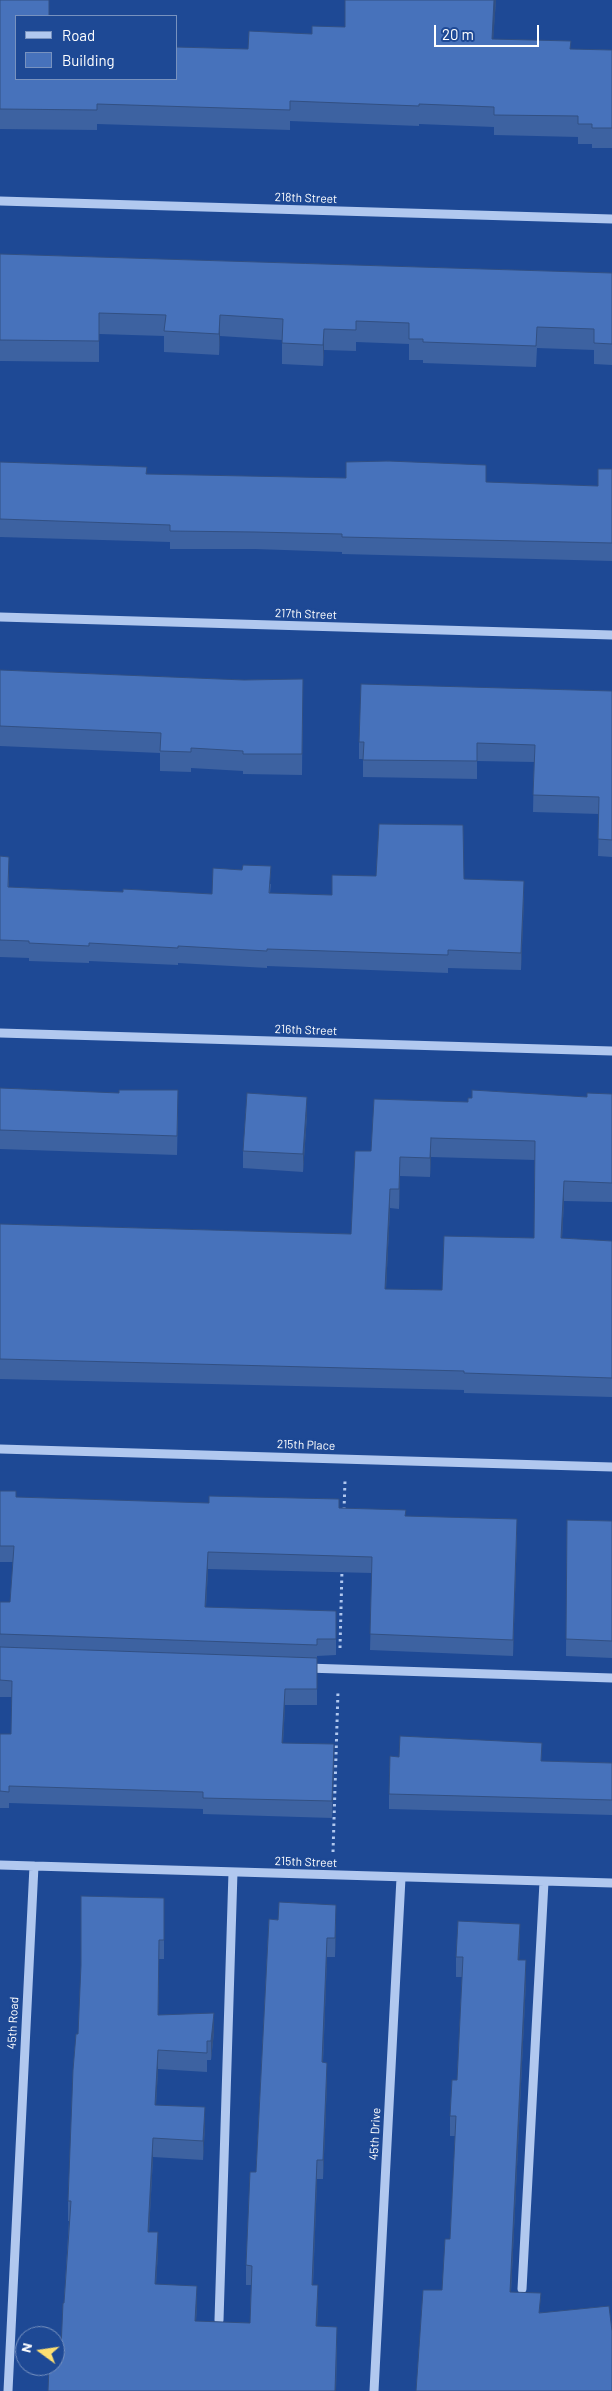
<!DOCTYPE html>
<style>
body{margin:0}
#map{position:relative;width:612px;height:2391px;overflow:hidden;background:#1e4995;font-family:Barlow,sans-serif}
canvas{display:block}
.legend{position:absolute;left:15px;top:15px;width:162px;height:65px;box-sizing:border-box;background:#1e4995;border:1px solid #7892bf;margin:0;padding:6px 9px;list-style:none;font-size:15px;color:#fff}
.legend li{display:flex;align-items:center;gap:10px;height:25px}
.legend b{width:25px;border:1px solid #7892bf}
.north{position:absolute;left:15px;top:2326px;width:50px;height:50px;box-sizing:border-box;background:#1e4995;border:1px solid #7892bf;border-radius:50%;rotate:284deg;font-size:14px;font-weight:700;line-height:20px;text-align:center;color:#fff}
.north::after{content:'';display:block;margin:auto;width:18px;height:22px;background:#fddf71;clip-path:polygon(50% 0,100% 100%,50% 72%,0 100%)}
.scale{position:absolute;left:434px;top:25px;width:105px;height:22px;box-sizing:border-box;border:2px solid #fff;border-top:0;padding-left:6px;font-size:15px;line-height:18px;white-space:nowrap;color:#fff;-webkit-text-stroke:4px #1e4995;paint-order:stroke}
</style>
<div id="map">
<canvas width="612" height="2391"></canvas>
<ul class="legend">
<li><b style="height:6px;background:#b1c8ef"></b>Road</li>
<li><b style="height:14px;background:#4772bb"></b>Building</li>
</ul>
<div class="north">N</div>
<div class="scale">20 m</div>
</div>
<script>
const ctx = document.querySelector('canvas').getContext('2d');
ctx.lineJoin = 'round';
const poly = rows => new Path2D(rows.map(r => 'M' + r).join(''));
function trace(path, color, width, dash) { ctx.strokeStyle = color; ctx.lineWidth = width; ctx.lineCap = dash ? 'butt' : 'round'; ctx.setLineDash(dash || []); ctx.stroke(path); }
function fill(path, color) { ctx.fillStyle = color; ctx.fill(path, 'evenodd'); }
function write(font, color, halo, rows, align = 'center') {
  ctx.font = font + ' Barlow,sans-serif'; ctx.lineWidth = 5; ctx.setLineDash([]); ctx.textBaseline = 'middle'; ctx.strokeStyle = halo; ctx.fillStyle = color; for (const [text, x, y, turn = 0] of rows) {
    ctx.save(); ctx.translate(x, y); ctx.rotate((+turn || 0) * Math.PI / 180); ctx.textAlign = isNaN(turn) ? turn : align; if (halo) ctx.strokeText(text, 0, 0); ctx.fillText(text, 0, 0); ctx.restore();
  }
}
trace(poly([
 [344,1510,345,1481],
 [340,1648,342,1569],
 [333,1852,338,1691]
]), '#b1c8ef', 3, [2.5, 4]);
trace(poly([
 [0,201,612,219],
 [0,617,612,635],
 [0,1033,612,1051],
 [0,1449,612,1467],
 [307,1668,612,1678],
 [0,1865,612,1883],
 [522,2289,544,1882],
 [219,2320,233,1872],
 [8,2391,34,1866],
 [374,2391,401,1878]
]), '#b1c8ef', 9);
fill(poly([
 [0,0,16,79,248,49,312,34,345,27,345,0,496,0,493,39,571,49,612,50,612,148,592,148,592,144,578,144,578,137,494,135,494,127,419,124,419,126,290,121,290,130,97,124,97,130,0,129],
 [0,254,612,273,612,365,594,364,594,350,537,348,536,367,423,363,423,360,409,360,409,344,356,342,356,351,324,350,323,366,282,364,282,340,220,336,219,355,164,352,164,336,99,334,99,362,0,361],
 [0,462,147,474,598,486,612,469,612,561,342,554,342,552,255,549,170,549,170,542,0,537],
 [0,670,244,680,303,679,302,775,243,774,243,771,191,768,191,772,160,771,160,753,0,746],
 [612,691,612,857,598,856,599,814,533,812,534,762,477,761,477,779,363,777,363,759,359,759,359,742],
 [0,856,9,874,9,887,123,892,212,894,271,884,270,893,332,895,376,876,464,879,524,898,521,970,448,968,448,973,267,966,267,968,178,963,178,965,89,961,89,963,29,961,29,958,0,957],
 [0,1088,178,1110,177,1155,0,1149],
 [612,1094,612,1202,564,1201,562,1238,612,1241,612,1397,464,1393,464,1390,0,1379,0,1224,351,1234,371,1151,468,1102,587,1097],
 [431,1157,535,1160,534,1238,442,1290,386,1289,390,1208,399,1209,400,1176,430,1177],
 [307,1115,303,1172,243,1168,243,1151],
 [0,1491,16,1497,339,1508,406,1516,517,1535,513,1656,370,1650,372,1573,208,1569,206,1607,336,1639,336,1655,317,1656,317,1705,285,1705,283,1743,334,1760,332,1818,203,1814,203,1809,40,1804,9,1803,9,1808,0,1808,0,1734,11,1734,12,1697,0,1697,0,1602,10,1602,13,1562,0,1562],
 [567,1520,612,1521,612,1658,566,1656],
 [542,1761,612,1763,612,1815,389,1809,389,1794],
 [164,1898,164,1959,159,1959,158,2015,214,2032,211,2060,207,2060,207,2072,158,2069,156,2105,205,2126,203,2160,153,2157,149,2232,158,2251,156,2284,197,2306,196,2321,250,2323,251,2285,246,2285,246,2265,256,2172,269,1919,336,1924,335,1957,327,1957,323,2062,327,2082,323,2179,317,2179,313,2285,318,2304,317,2326,337,2346,336,2391,48,2391,61,2348,69,2221,68,2221,68,2201,78,2034],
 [520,1944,519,1960,526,1980,511,2292,541,2313,612,2331,442,2290,450,2239,455,2136,450,2136,450,2116,457,2080,462,1977,456,1977,456,1957]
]), '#3d62a1');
fill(poly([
 [494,0,496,0,492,59,492,39],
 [220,315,220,336,219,355,219,334],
 [324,329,324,350,323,366,323,345],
 [524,881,524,898,521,970,521,953],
 [307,1097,307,1115,303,1172,303,1154],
 [431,1138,431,1157,430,1177,430,1158],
 [400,1157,400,1176,399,1209,399,1189],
 [564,1181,564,1201,561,1258,561,1238],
 [390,1189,390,1208,385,1309,385,1289],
 [517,1519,517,1535,513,1656,513,1640],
 [208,1552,208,1569,205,1624,205,1607],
 [285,1689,285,1705,282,1759,282,1743],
 [334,1744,334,1760,332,1818,332,1801],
 [336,1905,336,1924,335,1957,335,1938],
 [520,1924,520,1944,518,1980,518,1960],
 [327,1938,327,1957,322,2082,322,2062],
 [526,1960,526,1980,510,2312,510,2292],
 [214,2013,214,2032,211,2060,211,2041],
 [158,2050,158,2069,155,2124,155,2105],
 [327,2063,327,2082,323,2179,323,2160],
 [205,2107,205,2126,203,2160,203,2141],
 [153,2138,153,2157,148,2251,148,2232],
 [317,2160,317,2179,312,2304,312,2285],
 [158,2232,158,2251,155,2303,155,2284],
 [318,2285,318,2304,316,2345,316,2326],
 [197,2286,197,2306,195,2340,195,2321],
 [337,2327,336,2391,335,2391]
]), '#325083');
const building = poly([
 [0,0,49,0,49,16,16,16,16,79,176,79,176,47,248,49,249,31,312,34,312,26,345,27,345,0,494,0,492,39,571,41,570,49,612,50,612,128,592,128,592,124,578,124,578,116,494,115,494,107,419,104,419,106,290,101,290,110,97,104,97,110,0,109,0,0],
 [0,254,612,273,612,344,594,343,594,329,537,327,536,346,423,342,423,339,409,339,409,323,356,321,356,330,324,329,323,345,282,343,283,319,220,315,219,334,164,331,166,315,99,313,99,341,0,340,0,254],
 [388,461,486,465,486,482,598,486,598,469,612,469,612,543,342,537,342,534,255,532,170,531,170,525,0,519,0,462,147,467,146,474,346,478,346,462,388,461],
 [0,670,244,680,303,679,302,754,243,754,243,751,191,748,191,752,160,751,161,733,0,726,0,670],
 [361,684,612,691,612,840,598,839,599,797,533,795,535,745,477,743,477,761,363,760,364,742,359,742,361,684],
 [379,824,463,825,464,879,524,881,521,953,448,950,448,955,267,949,267,951,178,946,178,948,89,943,89,946,29,943,29,941,0,940,0,856,9,857,8,887,123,892,123,889,212,894,213,868,242,870,243,865,271,866,269,893,332,895,332,875,376,876,379,824],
 [0,1088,119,1093,119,1090,178,1090,177,1136,0,1130,0,1088],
 [472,1090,587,1097,587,1093,612,1094,612,1183,564,1181,561,1238,612,1241,612,1378,464,1373,464,1371,0,1359,0,1224,351,1234,355,1151,371,1151,374,1099,468,1102,468,1098,472,1098,472,1090],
 [431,1138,535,1141,534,1238,444,1236,442,1290,385,1289,390,1189,399,1189,400,1157,430,1158,431,1138],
 [247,1093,307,1097,303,1154,243,1151,247,1093],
 [0,1491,16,1491,16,1497,209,1503,209,1496,339,1499,339,1508,406,1510,405,1516,517,1519,513,1640,370,1634,372,1557,208,1552,205,1607,336,1611,336,1639,317,1639,317,1645,0,1634,0,1602,10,1602,14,1546,0,1546,0,1491],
 [567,1520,612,1521,612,1641,566,1639,567,1520],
 [0,1647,317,1658,317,1689,285,1689,282,1743,334,1744,332,1801,203,1798,203,1792,40,1787,9,1786,9,1792,0,1791,0,1734,11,1734,12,1681,0,1680,0,1647],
 [400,1736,542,1743,541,1761,612,1763,612,1800,389,1794,390,1756,399,1757,400,1736],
 [81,1896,164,1898,164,1940,159,1940,158,2015,214,2013,211,2041,207,2041,207,2053,158,2050,155,2105,205,2107,203,2141,153,2138,148,2232,158,2232,155,2284,197,2286,195,2321,250,2323,252,2266,246,2265,250,2172,256,2172,269,1919,278,1920,279,1902,336,1905,335,1938,327,1938,322,2062,327,2063,323,2160,317,2160,312,2285,318,2285,316,2326,337,2327,335,2391,48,2391,49,2366,55,2366,55,2348,61,2348,63,2303,64,2303,71,2201,68,2201,73,2070,76,2034,78,2034,81,1965,81,1896],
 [458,1921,520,1924,518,1960,526,1960,510,2292,541,2293,539,2313,609,2306,612,2331,612,2391,416,2391,423,2290,442,2290,445,2239,450,2239,456,2116,450,2116,452,2080,457,2080,463,1957,456,1957,458,1921]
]);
fill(building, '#4772bb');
trace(building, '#325083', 1);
write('12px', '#fff', '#1e4995', [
 ["218th Street",306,198,2],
 ["217th Street",306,614,2],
 ["216th Street",306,1030,2],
 ["215th Place",306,1445,2],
 ["215th Street",306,1862,2],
 ["45th Road",13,2023,-87],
 ["45th Drive",375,2134,-87]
]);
</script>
